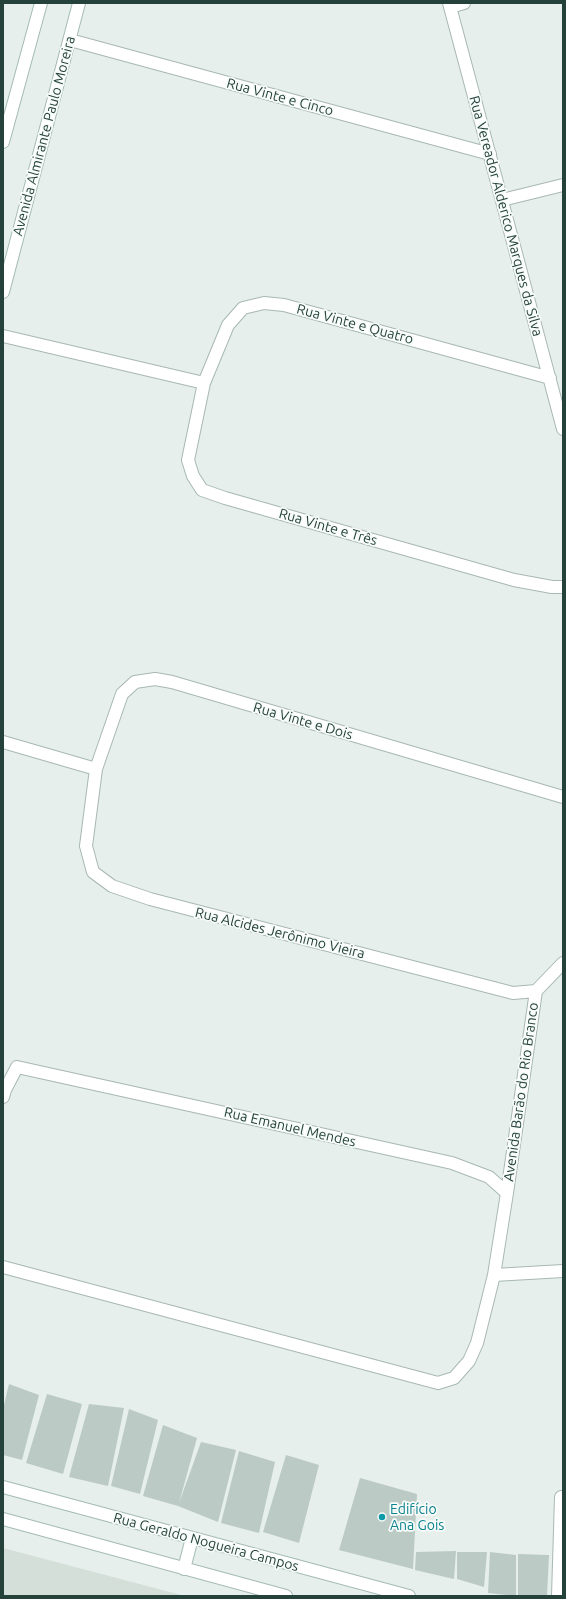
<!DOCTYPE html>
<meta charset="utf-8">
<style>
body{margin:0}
#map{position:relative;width:566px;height:1599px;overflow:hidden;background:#e6efeb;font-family:Ubuntu,sans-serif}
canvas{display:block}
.frame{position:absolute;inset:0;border:4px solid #24423a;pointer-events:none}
</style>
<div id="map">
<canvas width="566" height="1599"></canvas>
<div class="frame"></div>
</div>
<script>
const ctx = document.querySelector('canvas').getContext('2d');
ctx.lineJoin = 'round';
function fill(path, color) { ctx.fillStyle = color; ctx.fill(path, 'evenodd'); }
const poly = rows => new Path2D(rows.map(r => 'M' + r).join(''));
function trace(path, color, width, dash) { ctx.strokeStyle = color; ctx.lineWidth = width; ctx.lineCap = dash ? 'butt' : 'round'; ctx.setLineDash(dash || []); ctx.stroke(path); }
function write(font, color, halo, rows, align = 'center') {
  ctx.font = font + ' Ubuntu,sans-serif'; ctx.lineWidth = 3.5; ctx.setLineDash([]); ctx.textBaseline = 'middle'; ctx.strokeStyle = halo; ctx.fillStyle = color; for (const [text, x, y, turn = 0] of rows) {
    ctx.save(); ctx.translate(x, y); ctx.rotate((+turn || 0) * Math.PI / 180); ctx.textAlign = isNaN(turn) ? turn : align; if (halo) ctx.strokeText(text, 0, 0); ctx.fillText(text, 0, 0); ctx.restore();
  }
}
fill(poly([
 [3,1548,185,1596,3,1596]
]), '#d4dfda');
fill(poly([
 [9,1384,39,1395,22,1460,3,1455,3,1409],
 [47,1394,82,1404,63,1474,26,1463],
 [89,1404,124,1408,108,1486,69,1477],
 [129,1409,158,1420,140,1494,111,1486],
 [163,1425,197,1438,179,1503,201,1442,236,1450,218,1522,178,1506,143,1496],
 [239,1451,275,1462,259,1533,221,1523],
 [286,1455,319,1465,299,1543,263,1532],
 [360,1478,417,1494,413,1569,339,1550],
 [456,1551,454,1579,415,1570,416,1552],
 [457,1552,487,1552,484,1587,457,1579],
 [490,1552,516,1555,516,1596,488,1593],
 [518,1554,549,1555,547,1596,518,1596]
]), '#bbcac4');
const street = poly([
 [449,3,563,429],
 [450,7,464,3],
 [70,40,490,154],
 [502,200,563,185],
 [3,336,204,383],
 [550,378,284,305,264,303,243,308,228,325,204,383,188,460,193,476,202,490,225,498,514,580,552,587,563,587],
 [3,742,96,769],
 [563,797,172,682,155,679,135,682,122,694,96,769,86,846,93,872,112,886,150,899,513,993,536,991,563,963],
 [3,1097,5,1090,17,1067,452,1163,489,1177,507,1193],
 [3,1267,438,1383,454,1378,469,1361,477,1343,494,1275,507,1193,536,991],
 [494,1275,563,1271],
 [558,1596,561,1497]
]);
const secondary = poly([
 [3,142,41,3],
 [3,292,79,3],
 [3,1487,409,1596],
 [3,1519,286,1596],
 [184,1569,192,1538]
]);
trace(street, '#a8b8b2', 14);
trace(secondary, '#a4bbb3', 14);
trace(street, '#fff', 12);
trace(secondary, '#fff', 12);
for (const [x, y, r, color] of [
 [382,1517,4,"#0f9aa8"]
]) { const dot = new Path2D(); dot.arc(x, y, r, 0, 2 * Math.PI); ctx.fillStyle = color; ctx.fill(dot); trace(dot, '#f7fbf9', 1.5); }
write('14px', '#24423a', '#f7fbf9', [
 ["Rua Vinte e Cinco",280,97,15],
 ["Avenida Almirante Paulo Moreira",44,136,-75],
 ["Rua Vereador Alderico Marques da Silva",506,216,75],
 ["Rua Vinte e Quatro",355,324,15],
 ["Rua Vinte e Três",328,527,16],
 ["Rua Vinte e Dois",303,721,16],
 ["Rua Alcides Jerônimo Vieira",280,933,14],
 ["Avenida Barão do Rio Branco",521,1092,-82],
 ["Rua Emanuel Mendes",290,1127,13],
 ["Rua Geraldo Nogueira Campos",206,1542,15]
]);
write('14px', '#0d838f', '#f7fbf9', [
 ["Edifício",390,1509],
 ["Ana Gois",390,1525]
], 'left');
</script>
